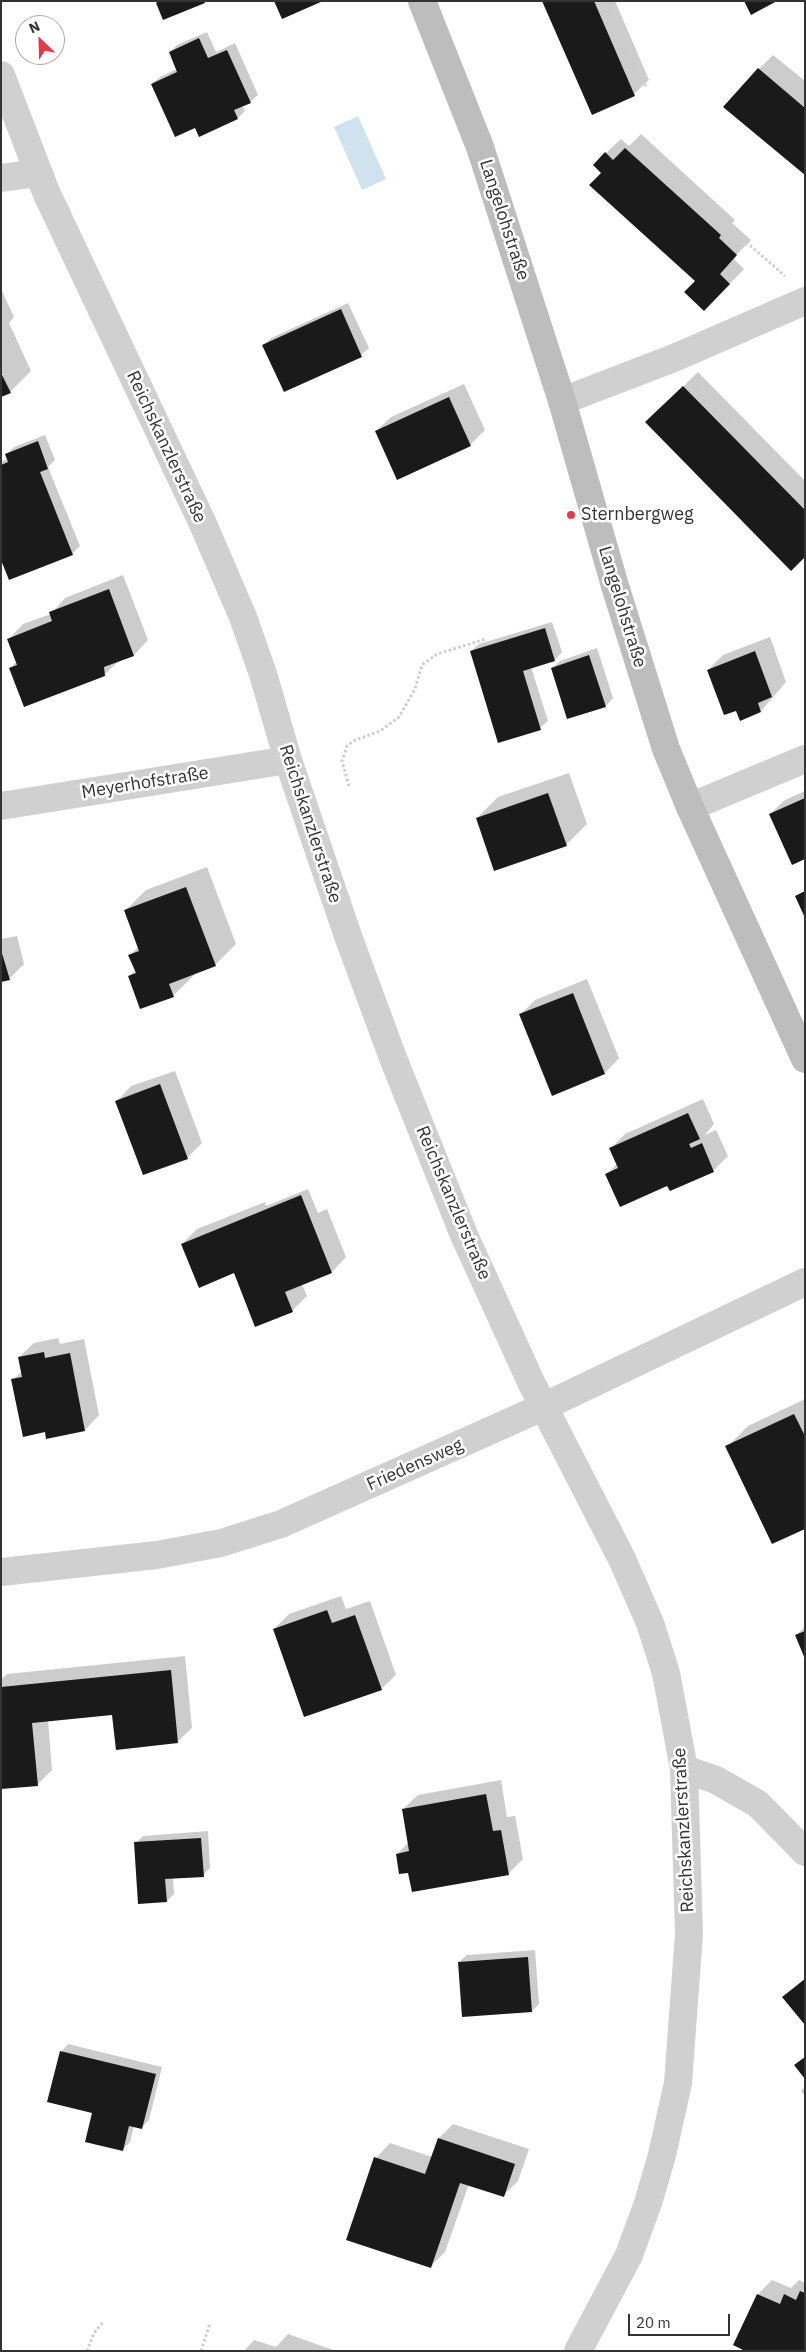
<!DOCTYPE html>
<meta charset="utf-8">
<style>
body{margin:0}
#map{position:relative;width:806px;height:2352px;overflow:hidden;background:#fff;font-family:"IBM Plex Sans",sans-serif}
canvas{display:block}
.frame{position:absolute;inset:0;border:2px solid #333;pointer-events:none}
.north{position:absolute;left:15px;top:15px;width:50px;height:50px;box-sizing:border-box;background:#fff;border:1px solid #adadad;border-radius:50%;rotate:336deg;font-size:14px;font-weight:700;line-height:20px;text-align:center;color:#333}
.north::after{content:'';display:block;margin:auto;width:18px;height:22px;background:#e63946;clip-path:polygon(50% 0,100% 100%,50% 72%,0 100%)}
.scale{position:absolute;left:628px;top:2314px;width:102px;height:22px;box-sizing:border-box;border:2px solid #333;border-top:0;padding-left:6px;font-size:15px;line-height:18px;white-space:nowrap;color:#333;-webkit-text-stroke:4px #fff;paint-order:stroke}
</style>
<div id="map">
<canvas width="806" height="2352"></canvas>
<div class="frame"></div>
<div class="north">N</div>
<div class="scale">20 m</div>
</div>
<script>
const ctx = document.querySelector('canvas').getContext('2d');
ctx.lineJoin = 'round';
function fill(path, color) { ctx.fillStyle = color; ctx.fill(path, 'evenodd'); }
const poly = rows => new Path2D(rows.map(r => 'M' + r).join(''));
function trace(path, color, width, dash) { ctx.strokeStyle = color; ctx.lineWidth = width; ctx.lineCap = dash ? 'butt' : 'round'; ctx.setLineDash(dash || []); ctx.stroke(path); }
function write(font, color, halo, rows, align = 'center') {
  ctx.font = font + ' "IBM Plex Sans",sans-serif'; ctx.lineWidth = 5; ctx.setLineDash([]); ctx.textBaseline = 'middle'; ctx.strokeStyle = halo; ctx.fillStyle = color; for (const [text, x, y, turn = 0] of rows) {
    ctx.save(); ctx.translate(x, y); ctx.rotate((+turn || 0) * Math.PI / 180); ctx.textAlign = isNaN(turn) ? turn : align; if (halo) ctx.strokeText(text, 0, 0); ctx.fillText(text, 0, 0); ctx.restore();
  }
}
fill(poly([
 [358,116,386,179,362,190,334,127]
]), '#cfe2ee');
fill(poly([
 [544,1,615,1,649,80,634,94],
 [207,32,216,52,235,43,258,95,250,102,242,105,245,111,238,118,200,135,196,126,152,84,160,77,177,69,170,52,177,45],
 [773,55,805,81,805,173,759,69],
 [641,134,735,220,732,223,751,240,733,258,744,269,719,295,696,281,603,173,606,153,621,139,629,146],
 [1,289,14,317,9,323,31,371,10,392,1,396],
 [348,303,369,348,361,355,264,345,271,338],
 [698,372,805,481,805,555,661,408],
 [464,384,485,430,470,445,376,431,391,417],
 [45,435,55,460,48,467,80,546,72,554,1,557,1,461,8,459,7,454,14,447],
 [123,575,148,640,134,655,120,660,104,675,10,668,17,661,9,639,23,624,51,614,65,598],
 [552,622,562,652,555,660,531,667,548,721,540,728,471,651,479,644],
 [770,637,786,682,761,711,737,709,708,670,723,655],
 [597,648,613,698,606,706,568,718,552,668,560,661],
 [569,773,587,824,566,845,477,818,498,797],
 [805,791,805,858,770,814,785,800],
 [207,867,236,944,215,965,194,973,194,975,173,996,129,976,136,970,130,955,139,946,125,911,146,890],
 [17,936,24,964,9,979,1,981,1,939],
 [587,979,619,1058,605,1073,553,1094,520,1015,535,1000],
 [175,1071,202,1143,187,1158,117,1101,131,1086],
 [703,1099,714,1124,705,1135,716,1130,728,1156,713,1171,668,1185,607,1174,617,1164,610,1149,625,1134],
 [308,1189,318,1213,327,1209,346,1257,332,1272,302,1284,307,1296,292,1311,234,1272,182,1244,197,1229,265,1202,266,1206],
 [58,1338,60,1344,84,1339,99,1415,85,1430,47,1431,13,1380,22,1371,19,1357,34,1343],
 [805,1399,805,1527,727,1447,748,1426],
 [341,1596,346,1609,370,1601,396,1675,381,1689,274,1629,289,1614],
 [805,1627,805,1656,796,1635],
 [185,1656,192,1728,177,1742,113,1713,48,1720,52,1770,38,1784,1,1781,1,1679,7,1674],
 [501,1780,507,1817,515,1816,523,1859,508,1874,397,1854,409,1842,403,1809,418,1795],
 [208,1831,210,1868,203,1875,173,1878,174,1894,167,1901,136,1843,143,1836],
 [535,1950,539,2004,532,2011,459,1962,467,1955],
 [805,1978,805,2023,784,1997],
 [68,2044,162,2067,149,2120,142,2127,134,2126,130,2142,123,2149,94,2112,61,2052],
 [805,2087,805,2096,801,2091],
 [453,2124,529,2149,518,2181,504,2195,469,2184,445,2252,430,2267,376,2158,390,2143,432,2157,439,2138],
 [772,2280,791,2288,799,2280,805,2283,805,2351,758,2294],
 [288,2334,336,2351,244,2351,254,2340,276,2347]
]), '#0003');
fill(poly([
 [159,1,204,1,205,3,163,20,156,3],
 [274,1,323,1,282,19],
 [542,1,594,1,635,96,592,115],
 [744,1,777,1,751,15],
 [199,38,208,58,227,50,251,103,234,110,238,119,199,137,195,128,175,137,151,84,177,72,169,52],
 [758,68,805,108,805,175,723,107],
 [625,148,721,235,719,238,737,255,720,274,730,284,704,311,684,292,695,281,589,185,601,173,593,165,605,152,613,160],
 [341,309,362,357,284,392,262,345],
 [1,373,11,393,1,397],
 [683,386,805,510,805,557,791,571,645,422],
 [449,397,471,446,397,480,375,431],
 [38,441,48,469,40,472,73,555,9,580,1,560,1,465,8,462,5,454],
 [109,589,134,656,104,667,105,676,24,707,9,668,17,665,7,639,52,621,49,612],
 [545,628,555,661,523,671,541,730,498,743,470,651],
 [755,651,772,697,758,703,761,712,740,721,736,711,724,715,707,670],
 [589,655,606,707,567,719,551,668],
 [548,793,567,846,494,871,476,818],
 [805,798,805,859,792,865,769,814],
 [186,887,216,966,169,984,174,997,140,1009,128,976,136,973,128,955,139,951,124,910],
 [805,891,805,918,795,896],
 [1,950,10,980,1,982],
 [573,993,605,1074,552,1096,519,1014],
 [160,1084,188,1159,143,1175,115,1101],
 [688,1113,700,1139,689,1144,691,1148,702,1143,714,1172,670,1191,667,1186,620,1207,605,1174,618,1168,609,1148],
 [301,1195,332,1273,285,1292,293,1312,255,1327,234,1273,199,1288,181,1244],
 [44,1352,45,1358,70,1353,85,1431,46,1439,45,1432,23,1437,11,1379,22,1377,18,1357],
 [794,1414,805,1436,805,1529,772,1544,725,1446],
 [327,1610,332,1623,355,1615,382,1690,304,1717,273,1629],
 [805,1631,805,1659,795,1635],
 [171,1670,178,1743,116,1750,112,1715,32,1723,38,1786,1,1789,1,1687],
 [486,1794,493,1831,501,1830,509,1875,412,1892,408,1873,399,1874,396,1854,409,1851,402,1809],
 [201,1838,204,1877,165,1879,167,1902,138,1904,134,1842],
 [528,1957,532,2012,462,2017,458,1962],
 [805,1979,805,2025,782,1997],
 [60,2051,156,2074,142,2129,129,2126,123,2151,85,2142,92,2113,47,2102],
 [805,2057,805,2079,794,2065],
 [438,2138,515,2164,504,2197,460,2183,431,2268,346,2240,374,2157,425,2174],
 [800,2291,805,2293,805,2351,745,2351,733,2345,757,2294,780,2304,784,2294,796,2300]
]), '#1a1a1a');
trace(poly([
 [610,1,646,86],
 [768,63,805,93],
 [641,150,785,276],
 [697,381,805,486],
 [349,786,342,761,347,746,353,741,380,731,399,717,415,689,422,665,437,654,486,639],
 [87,2351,94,2333,104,2321],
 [201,2351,210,2323]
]), '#cdcdcd', 3, [2.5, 2.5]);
trace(poly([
 [1,75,46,192,203,524,243,617,263,674,288,760,348,936,393,1058,464,1235,531,1382,622,1559,650,1623,666,1673,684,1769,689,1934,678,2083,662,2155,648,2203,629,2255,578,2351],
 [1,178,38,173],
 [562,401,674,358,805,301],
 [1,806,288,760],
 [690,807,805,759],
 [1,1572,157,1555,221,1543,281,1524,543,1407,805,1282],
 [684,1769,716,1780,758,1804,805,1852]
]), '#d0d0d0', 28);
trace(poly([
 [422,1,480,147,562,401,615,586,666,749,690,807,805,1059]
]), '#bdbdbd', 28);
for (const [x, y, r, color] of [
 [571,515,5,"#e63946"]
]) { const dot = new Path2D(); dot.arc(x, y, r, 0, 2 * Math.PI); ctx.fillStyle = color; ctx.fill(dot); trace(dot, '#fff', 2); }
write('18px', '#333', '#fff', [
 ["Langelohstraße",504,220,72],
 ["Reichskanzlerstraße",166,447,65],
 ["Langelohstraße",622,607,73],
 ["Meyerhofstraße",145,783,-9],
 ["Reichskanzlerstraße",310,824,72],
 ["Reichskanzlerstraße",453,1203,67],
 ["Friedensweg",415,1465,-24],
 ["Reichskanzlerstraße",684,1830,-93]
]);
write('18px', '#333', '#fff', [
 ["Sternbergweg",581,515]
], 'left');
</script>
